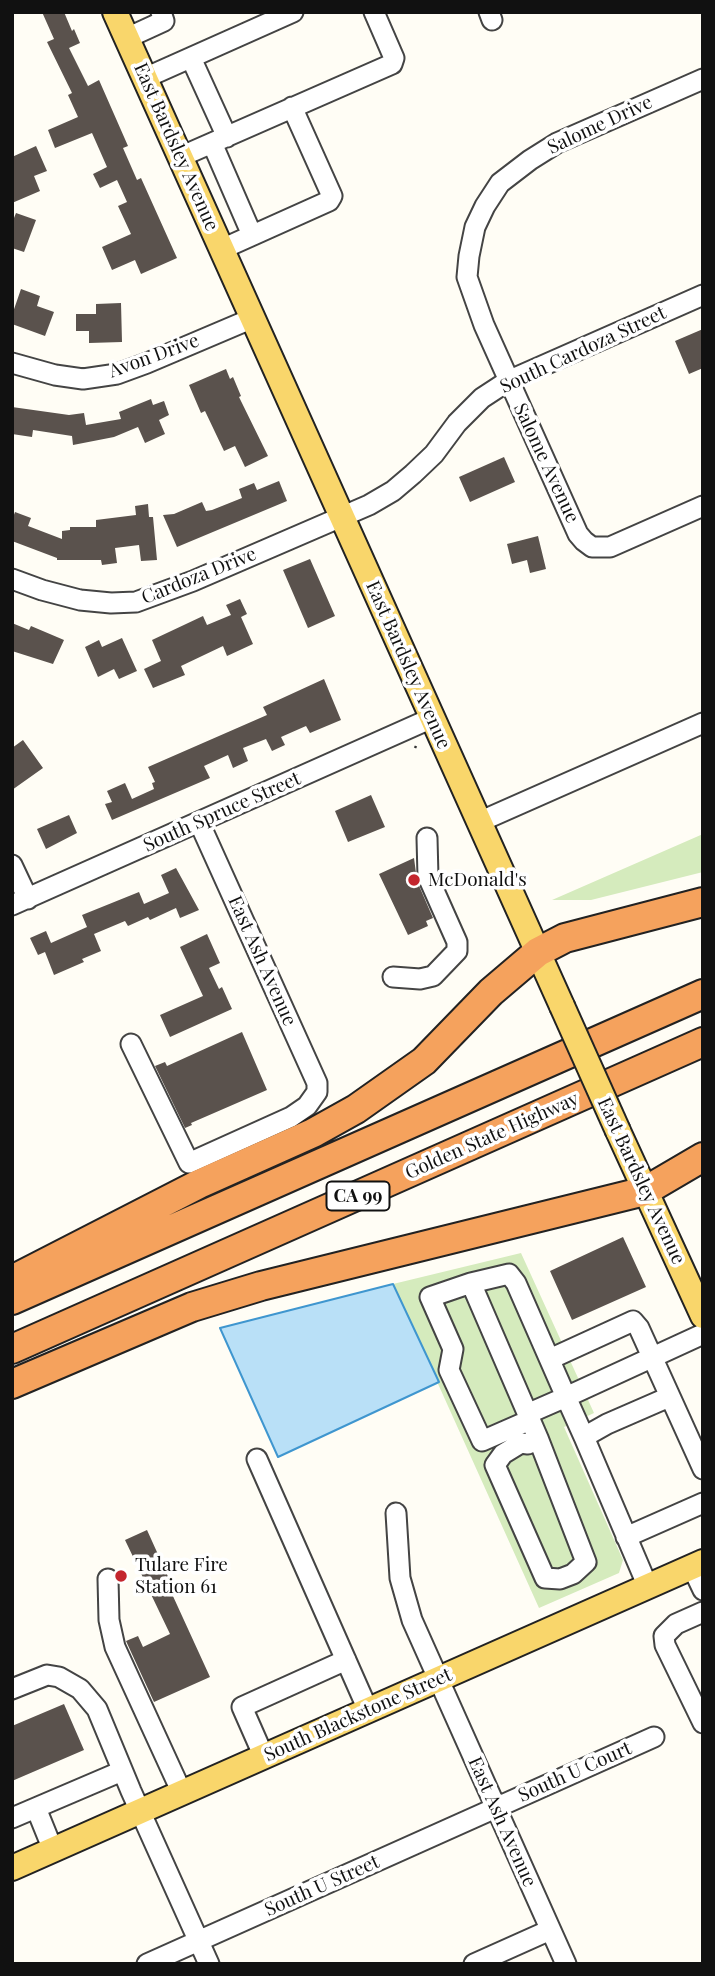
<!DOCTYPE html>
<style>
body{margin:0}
#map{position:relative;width:715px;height:1976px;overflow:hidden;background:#fffdf5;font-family:"Playfair Display",serif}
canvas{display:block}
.frame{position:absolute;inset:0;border:14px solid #111;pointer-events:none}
</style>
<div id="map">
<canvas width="715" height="1976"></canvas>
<div class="frame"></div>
</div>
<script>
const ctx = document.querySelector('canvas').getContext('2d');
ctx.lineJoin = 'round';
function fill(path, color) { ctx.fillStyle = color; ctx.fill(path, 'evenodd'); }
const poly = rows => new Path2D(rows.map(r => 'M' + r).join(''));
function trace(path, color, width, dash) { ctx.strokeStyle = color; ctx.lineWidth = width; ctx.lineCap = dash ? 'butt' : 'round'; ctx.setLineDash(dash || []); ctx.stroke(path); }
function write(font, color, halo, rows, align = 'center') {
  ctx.font = font + ' "Playfair Display",serif'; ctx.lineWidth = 7; ctx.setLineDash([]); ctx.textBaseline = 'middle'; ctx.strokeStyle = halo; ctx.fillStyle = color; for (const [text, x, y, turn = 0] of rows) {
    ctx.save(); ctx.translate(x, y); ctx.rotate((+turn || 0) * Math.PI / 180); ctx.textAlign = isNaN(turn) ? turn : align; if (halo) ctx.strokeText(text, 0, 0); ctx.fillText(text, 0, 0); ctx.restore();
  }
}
fill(poly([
 [703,834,703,872,591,900,552,900],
 [521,1253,594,1413,564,1427,623,1560,619,1573,539,1608,393,1284]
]), '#d5ebbd');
const water = poly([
 [393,1284,439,1382,278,1457,220,1328,393,1284]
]);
fill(water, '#b9e0f7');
trace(water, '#3f96cf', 2);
fill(poly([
 [42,12,64,12,72,31,74,29,80,43,69,48,88,86,99,80,128,146,123,148,137,180,141,178,177,258,141,274,135,260,112,270,102,247,131,234,118,206,127,202,117,180,100,188,93,174,107,167,92,133,55,148,48,130,78,117,68,95,72,93,47,42,54,39],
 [36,146,47,171,34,176,40,191,12,203,12,157],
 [16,213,36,220,24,252,12,248,12,223],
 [21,289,40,296,37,306,54,312,45,336,12,324,12,315],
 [121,303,122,342,89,343,89,331,76,331,76,314,96,314,96,304],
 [703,329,703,368,689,374,675,341],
 [226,369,230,379,233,377,241,396,239,397,268,456,245,467,235,446,224,451,205,411,201,413,189,385],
 [151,399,153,405,164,401,169,415,159,420,165,434,145,443,138,427,114,437,73,445,72,436,33,430,32,437,12,434,12,407,69,415,84,413,86,425,121,419,119,412],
 [504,457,515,482,470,502,459,477],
 [279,481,287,501,177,547,163,515,174,514,202,502,206,511,212,510,242,498,239,489,254,483,257,490],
 [148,504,149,517,153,517,157,560,141,561,139,545,115,548,117,563,102,565,101,560,57,560,57,558,12,541,12,520,15,512,31,518,28,526,62,539,62,531,70,530,70,527,96,527,96,520,136,515,135,506],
 [538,536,546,569,530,573,527,560,512,564,507,544],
 [310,559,335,616,308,628,283,570],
 [240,599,247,614,241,617,253,644,227,656,223,646,181,666,185,675,153,688,144,669,161,661,152,640,203,616,207,625,231,615,226,605],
 [12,623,29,630,31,626,64,640,53,664,12,651],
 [122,638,137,671,119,679,114,669,98,677,85,647,99,640,102,647],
 [324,679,341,720,310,733,306,726,281,737,285,745,272,751,266,739,243,748,248,761,233,768,228,755,204,766,210,778,112,820,105,804,112,802,107,791,125,783,132,799,154,789,152,783,155,782,148,767,267,715,263,707],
 [23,740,43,768,12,790,12,748],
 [371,795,385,827,348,842,335,811],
 [69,815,77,833,46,849,37,829],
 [414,858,417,881,433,918,426,921,428,926,408,935,379,874],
 [176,868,199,910,180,918,176,908,150,920,148,917,128,926,125,921,94,934,101,951,82,959,84,962,54,975,45,952,38,955,30,938,46,931,51,943,87,927,82,915,139,892,144,904,169,893,161,875],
 [207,934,220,963,209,968,219,989,222,987,232,1009,170,1037,160,1015,203,996,180,947],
 [242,1032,267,1090,191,1123,192,1125,185,1128,155,1066,165,1062,167,1066],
 [623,1237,646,1287,572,1320,550,1271],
 [147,1530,175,1592,172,1594,210,1677,154,1702,126,1641,138,1636,143,1647,170,1634,125,1540],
 [64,1704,84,1750,12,1781,12,1726]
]), '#5a524d');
const minor = poly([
 [489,12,492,20],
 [127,38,164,21,161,12],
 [191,58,227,137],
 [145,78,293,12],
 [703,79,557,143,530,160,500,183,485,206,475,227,469,256,467,277,484,325,578,534,584,541,592,547,610,547,703,506],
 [212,143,252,235],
 [180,157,392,64,394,58,374,12],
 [222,249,329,201,332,196,292,107],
 [12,363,55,375,83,379,117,374,147,363,253,318],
 [12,579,42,590,80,600,111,603,136,602,193,581,369,505,393,491,413,474,434,454,457,423,482,398,508,381,703,295],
 [479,822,703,723],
 [12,865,28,899],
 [12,905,432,718],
 [393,977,420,979,433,976,457,951,457,942,428,877,427,838],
 [131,1044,189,1163,291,1117,307,1106,317,1092,317,1083,199,822],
 [471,1283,538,1438,586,1562,573,1574,560,1579,545,1578,495,1465,503,1454,521,1443,528,1444,538,1438],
 [550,1359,633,1321,639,1328,703,1469],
 [527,1414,566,1397,516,1283,509,1274,471,1283,430,1297,453,1349,449,1370,482,1441,530,1420],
 [584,1437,566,1397,703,1334],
 [257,1459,368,1710],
 [396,1513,400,1578,412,1620,566,1964],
 [626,1537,703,1503],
 [692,1567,703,1590],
 [108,1579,109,1620,115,1647,182,1793],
 [648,1587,584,1437,607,1424,669,1397],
 [703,1612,676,1624,664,1636,665,1645,703,1723],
 [12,1689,47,1675,59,1677,80,1689,97,1709,131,1791,209,1964],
 [264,1757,242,1707,346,1660],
 [36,1808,53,1850],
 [12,1818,122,1771],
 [147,1964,654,1737],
 [474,1964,550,1930]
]);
const major = poly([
 [115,12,562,1006],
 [618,1131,703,1316],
 [12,1868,703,1562]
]);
const highway = poly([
 [12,1280,199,1184,313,1133,356,1109,424,1061,491,992,538,952,565,938,703,902],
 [12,1300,703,994],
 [12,1349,703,1042],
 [12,1384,192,1307,261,1286,645,1191,703,1157]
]);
trace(minor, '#444', 23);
trace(major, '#222', 28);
trace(highway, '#222', 32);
trace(poly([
 [415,748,416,746]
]), '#333', 2.5, [7, 3.5]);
trace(minor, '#fff', 19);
trace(major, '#f9d66b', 24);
trace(highway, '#f5a25d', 28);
const majorBridge = poly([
 [562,1006,618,1131]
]);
trace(majorBridge, '#222', 28, []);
trace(majorBridge, '#f9d66b', 24);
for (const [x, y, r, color] of [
 [414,880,7,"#c4262e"],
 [121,1576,7,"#c4262e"]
]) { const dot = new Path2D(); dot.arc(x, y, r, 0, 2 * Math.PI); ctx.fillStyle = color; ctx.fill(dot); trace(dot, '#fff', 2.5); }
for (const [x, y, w] of [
 [358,1196,63]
]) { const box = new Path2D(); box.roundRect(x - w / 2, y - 14.5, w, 29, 5); ctx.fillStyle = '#fff'; ctx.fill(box); trace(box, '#111', 2); }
write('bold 18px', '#111', null, [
 ["CA 99",358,1196]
]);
write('19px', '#111', '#fff', [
 ["Salome Drive",600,125,-25],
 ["East Bardsley Avenue",176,147,66],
 ["South Cardoza Street",583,350,-25],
 ["Avon Drive",154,356,-20],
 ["Salome Avenue",546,463,65],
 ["Cardoza Drive",199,576,-22],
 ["East Bardsley Avenue",408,665,66],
 ["South Spruce Street",222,812,-24],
 ["East Ash Avenue",262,961,66],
 ["Golden State Highway",492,1136,-24],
 ["East Bardsley Avenue",641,1181,65],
 ["South Blackstone Street",358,1715,-24],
 ["South U Court",575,1772,-24],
 ["East Ash Avenue",502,1822,66],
 ["South U Street",322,1886,-24]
]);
write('19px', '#111', '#fff', [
 ["McDonald's",428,880],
 ["Tulare Fire",135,1565],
 ["Station 61",135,1587]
], 'left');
</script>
